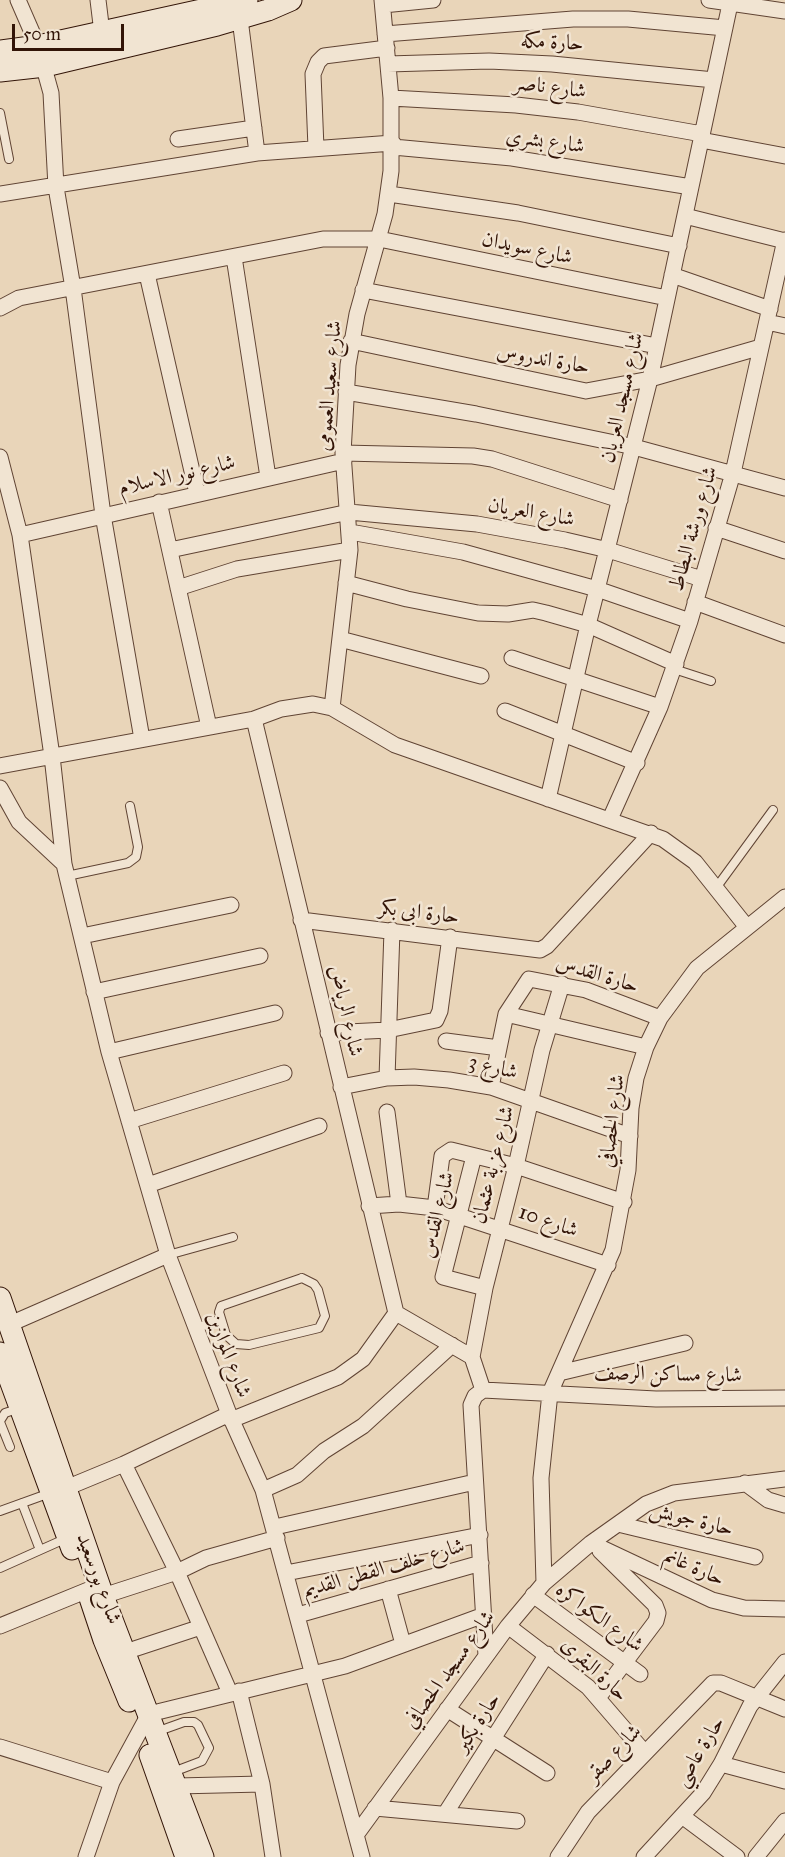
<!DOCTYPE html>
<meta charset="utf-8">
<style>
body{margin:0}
#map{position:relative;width:785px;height:1857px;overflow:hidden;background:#e9d5b9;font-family:"IM FELL Great Primer",serif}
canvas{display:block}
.scale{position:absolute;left:12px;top:24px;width:112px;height:27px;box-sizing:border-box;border:3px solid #321407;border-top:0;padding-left:8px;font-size:18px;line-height:21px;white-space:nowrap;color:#321407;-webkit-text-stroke:4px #f1e4d2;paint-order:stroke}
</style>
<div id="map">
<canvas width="785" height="1857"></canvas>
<div class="scale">50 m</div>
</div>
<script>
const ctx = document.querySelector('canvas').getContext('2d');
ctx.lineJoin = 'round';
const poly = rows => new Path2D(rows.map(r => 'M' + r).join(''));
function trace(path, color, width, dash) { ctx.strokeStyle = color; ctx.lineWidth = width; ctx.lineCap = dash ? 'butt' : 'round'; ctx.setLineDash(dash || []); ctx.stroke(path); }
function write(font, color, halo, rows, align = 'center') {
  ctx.font = font + ' "IM FELL Great Primer",Amiri,serif'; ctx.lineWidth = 5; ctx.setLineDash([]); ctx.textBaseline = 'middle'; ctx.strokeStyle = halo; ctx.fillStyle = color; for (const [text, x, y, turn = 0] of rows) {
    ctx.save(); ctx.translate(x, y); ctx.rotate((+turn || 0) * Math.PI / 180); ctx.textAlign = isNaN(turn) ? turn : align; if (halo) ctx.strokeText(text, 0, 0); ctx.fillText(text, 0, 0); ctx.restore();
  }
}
const service = poly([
 [0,113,9,159],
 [674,669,711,681],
 [67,876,128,863,136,857,138,847,130,806],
 [716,888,773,810],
 [168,1255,233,1237],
 [302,1278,314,1284,318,1290,325,1316,319,1328,249,1345,236,1344,226,1335,219,1312,221,1306,302,1278],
 [195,1329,221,1319],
 [0,1421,5,1413,20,1408],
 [0,1422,10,1447],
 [22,1503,40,1550],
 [0,1511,50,1493],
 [0,1568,67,1538],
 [156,1732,184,1722,194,1722,198,1725,209,1748,202,1761,173,1772]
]);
const minor = poly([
 [18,0,38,46,51,93,56,187,73,288,103,515,142,739],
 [98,0,103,41],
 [709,0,785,11],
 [383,5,433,0],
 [240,19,257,153],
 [385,34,573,19,628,19,725,28],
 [388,64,489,61,552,64,714,80],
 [391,98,516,105,578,112,702,134],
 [178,139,254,128],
 [701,140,785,156],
 [393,147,512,158,691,187],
 [316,148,313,74,318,62,324,56,387,48],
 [0,194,257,153,393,143],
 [389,194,518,213,679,246],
 [685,216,785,241],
 [234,257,268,477],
 [147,274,197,493],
 [672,275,770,309],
 [363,290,657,346],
 [0,308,19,298,323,239,379,239,667,298],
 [767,322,785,326],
 [351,341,586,391,650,379,761,347],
 [346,392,476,414,634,447,785,488],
 [343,453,473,456,492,459,620,500],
 [0,457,20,535,52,756,64,864,109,1052,168,1255,229,1414,263,1490,362,1857],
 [159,502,209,727],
 [716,528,785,551],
 [350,532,463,552,597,589,690,621],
 [20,535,344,461],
 [170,550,349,512,477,524,565,540,608,550,702,579],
 [346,583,407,599,478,613,508,614,533,610,546,613,588,625,676,664],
 [178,588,237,569,350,550],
 [695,602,785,635],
 [340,639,481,676],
 [512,658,660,707],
 [332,708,350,550,343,453,348,365,357,314,385,214,391,171,391,98,382,0],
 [505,711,637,763],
 [254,719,396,1313],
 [0,766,254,719,281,709,313,704,332,708,395,745,663,839,695,862,746,926],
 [0,788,19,822,64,864],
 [548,799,588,625,650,379,730,4],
 [610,819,660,707,690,621,733,473,785,240],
 [301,920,540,950,547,946,651,833],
 [82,936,231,905],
 [94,992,260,956],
 [506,1014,646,1047],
 [328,1033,388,1030,436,1020,440,1011,450,937],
 [446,1041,499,1048],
 [109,1052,275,1013],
 [387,1078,392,930],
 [341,1087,387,1078,414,1077,449,1080,491,1087,630,1136],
 [491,1087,506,1014,529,979,586,990,660,1018],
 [387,1112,399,1204],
 [129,1121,284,1073],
 [474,1156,443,1277,485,1288],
 [148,1185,319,1126],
 [369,1206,399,1204,435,1208,608,1265],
 [435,1208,442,1156,451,1150,516,1166,624,1202],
 [396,1313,472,1357,483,1390],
 [10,1324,168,1255],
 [472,1357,485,1288,516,1166,542,1050,562,984],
 [559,1373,685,1343],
 [231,1420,338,1377,363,1359,396,1313],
 [124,1464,177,1572,230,1693],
 [745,1483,768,1500,785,1505],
 [66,1488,124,1464,229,1414],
 [263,1490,297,1475,324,1451,363,1426,452,1345],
 [618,1524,755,1557],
 [275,1527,475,1482],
 [591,1543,712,1600,744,1608,785,1609],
 [286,1573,480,1535],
 [544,1583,541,1478,550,1393,613,1250,628,1170,631,1108,636,1078,646,1047,660,1018,697,968,785,897],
 [388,1589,403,1644],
 [533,1595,640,1674],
 [103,1596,177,1572,206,1558,277,1538],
 [298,1615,481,1563],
 [0,1626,88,1590],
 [508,1626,588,1687,645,1753],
 [125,1652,201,1627],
 [486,1656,471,1405,475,1396,483,1390,656,1399,785,1398],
 [239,1691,262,1784,273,1857],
 [598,1698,656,1621,658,1613,655,1605,600,1551],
 [447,1709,547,1773],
 [0,1747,112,1782],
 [721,1764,785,1781],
 [177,1786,262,1784],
 [375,1808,517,1821],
 [445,1814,547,1654],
 [682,1816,737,1857],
 [356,1835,508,1626,544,1583,591,1543,646,1504,674,1493,785,1479],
 [86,1857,112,1782,149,1714,345,1666,484,1615],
 [558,1857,588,1812,713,1683,721,1683,785,1709],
 [644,1857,703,1793,721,1764,750,1706,785,1662],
 [756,1857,785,1821]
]);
const secondary = poly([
 [0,51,38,46,247,0],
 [0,71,45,66,217,25,268,10,291,0],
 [0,1298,103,1596,203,1857],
 [0,1353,72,1549],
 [90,1598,104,1640,129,1701],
 [150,1755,186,1857]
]);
trace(service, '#604434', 10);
trace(minor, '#604434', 17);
trace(secondary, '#321407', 23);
trace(service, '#f1e4d2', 8);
trace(minor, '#f1e4d2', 15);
trace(secondary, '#f1e4d2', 21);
write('21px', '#321407', '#f1e4d2', [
 ["حارة مكه",552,43,3],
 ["شارع ناصر",550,88,7],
 ["شارع بشري",545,142,8],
 ["شارع سويدان",527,249,12],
 ["حارة اندروس",543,360,10],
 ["شارع سعيد العمومى",330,386,-85],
 ["شارع مسجد العريان",623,398,-77],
 ["شارع نور الاسلام",177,476,-13],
 ["شارع العريان",531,513,10],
 ["شارع ورشة البطاط",694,529,-74],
 ["حارة ابى بكر",419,913,7],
 ["حارة القدس",597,975,17],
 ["شارع الرياض",345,1011,77],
 ["شارع 3",493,1068,13],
 ["شارع الحصافي",613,1121,-83],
 ["شارع عزبة عثمان",494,1165,-76],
 ["شارع القدس",438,1215,-76],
 ["شارع 10",548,1222,19],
 ["شارع الموازين",228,1355,69],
 ["شارع مساكن الرصف",668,1375,1],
 ["حارة جويش",691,1520,14],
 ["حارة غانم",694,1568,24],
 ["شارع خلف القطن القديم",384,1569,-16],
 ["شارع بورسعيد",98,1579,70],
 ["شارع الكواكره",599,1618,36],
 ["شارع مسجد الحصافي",450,1670,-54],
 ["حارة البقرى",594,1670,43],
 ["حارة بكير",478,1723,-57],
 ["حارة عاصي",700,1752,-59],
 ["شارع صقر",614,1754,-46]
]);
</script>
